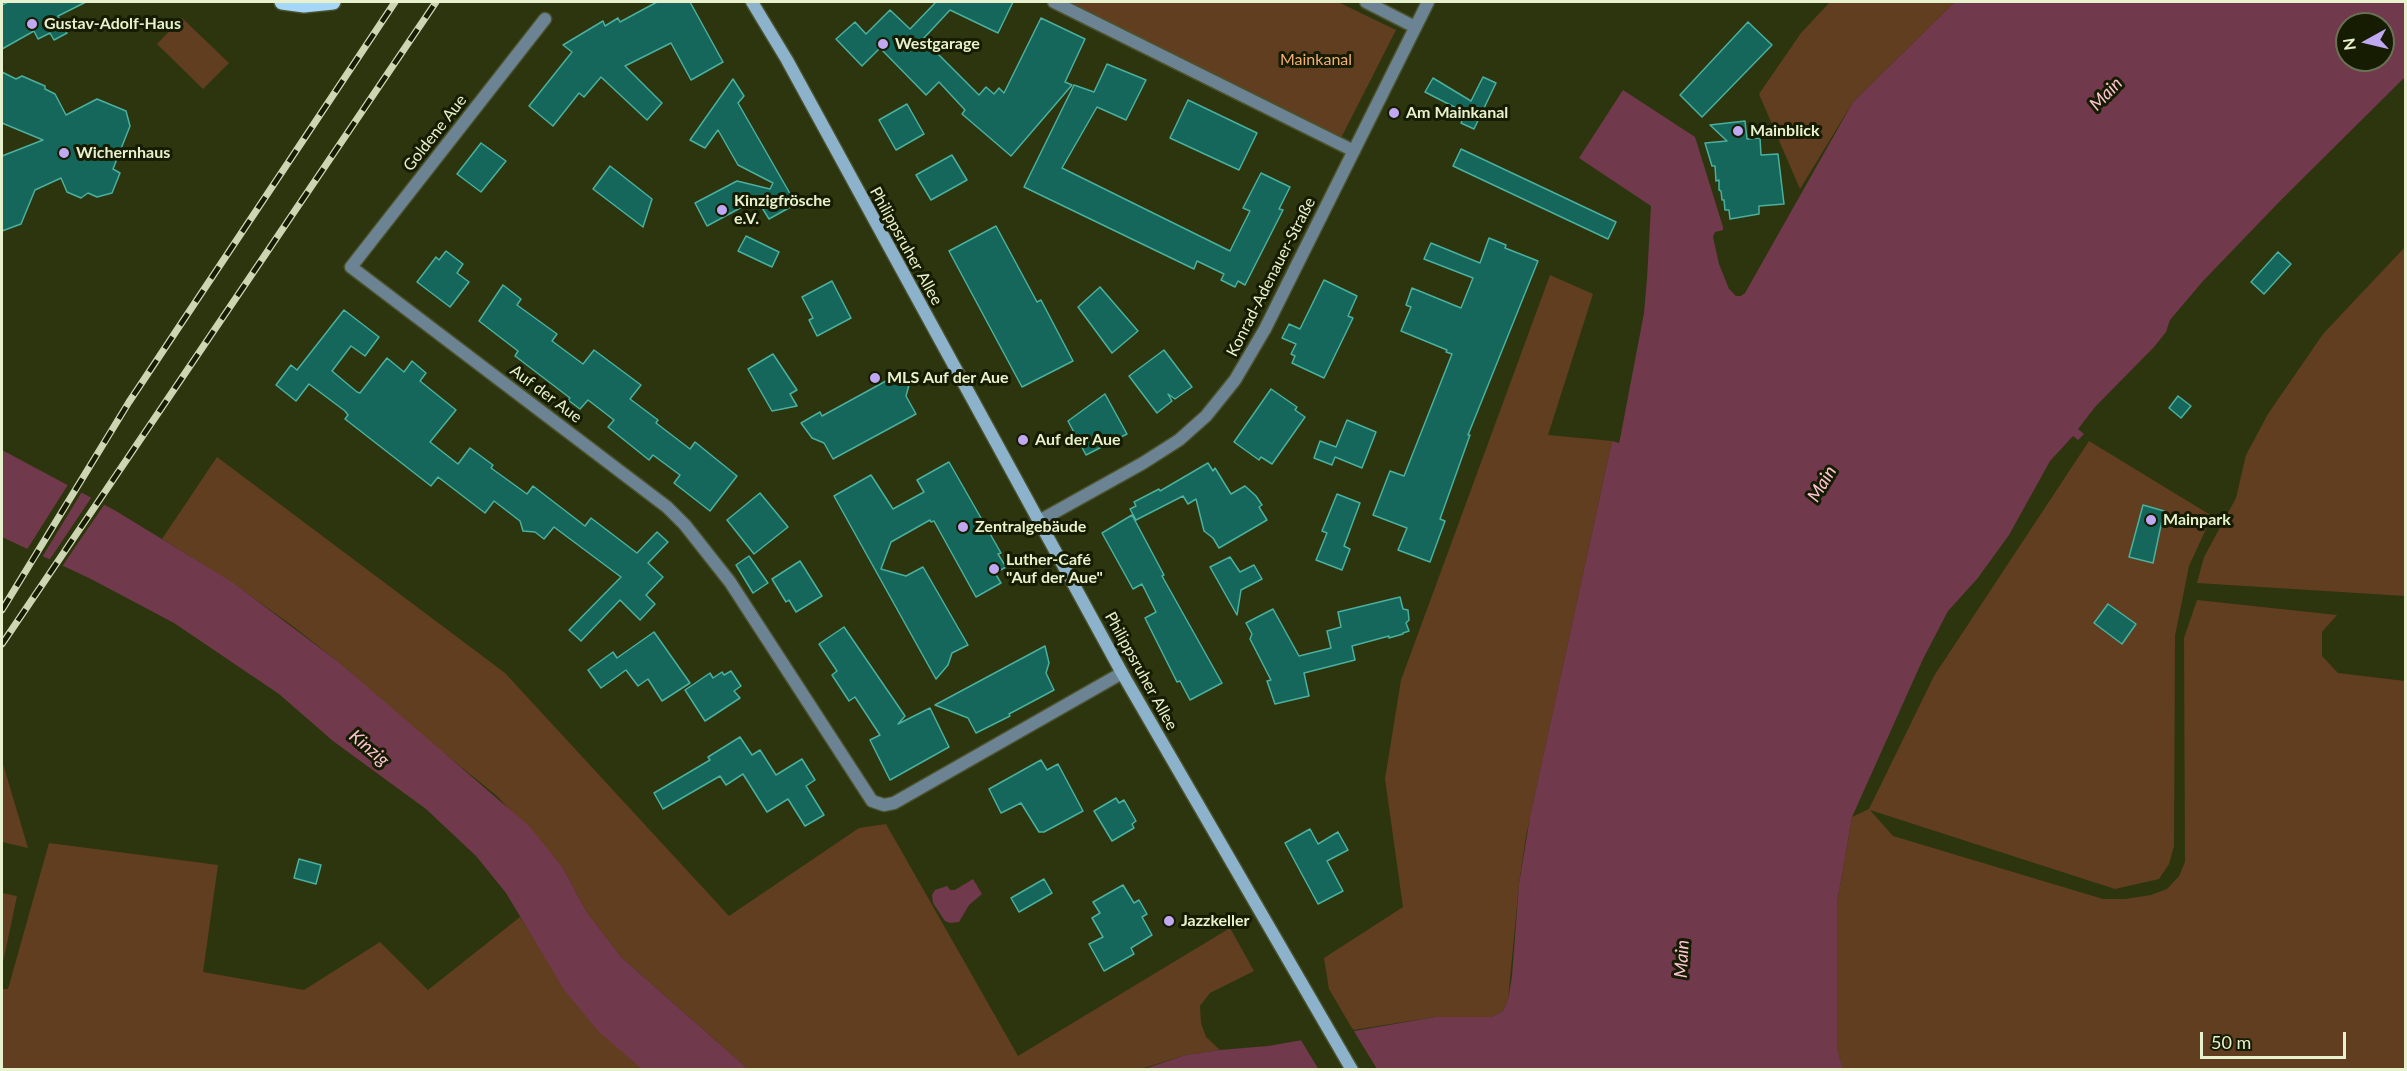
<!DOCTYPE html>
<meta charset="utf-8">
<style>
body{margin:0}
#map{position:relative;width:2407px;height:1071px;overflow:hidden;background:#2d350f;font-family:Lato,sans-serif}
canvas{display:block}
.frame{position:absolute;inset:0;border:3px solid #e7f1cd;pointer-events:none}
.north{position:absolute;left:2335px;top:12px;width:60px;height:60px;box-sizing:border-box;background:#161c01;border:2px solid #6a7153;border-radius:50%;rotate:262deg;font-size:16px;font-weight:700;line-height:24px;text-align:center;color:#e7f1cd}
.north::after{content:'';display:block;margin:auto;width:21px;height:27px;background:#c1a8f3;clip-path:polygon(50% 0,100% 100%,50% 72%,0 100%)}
.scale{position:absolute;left:2200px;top:1032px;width:146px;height:27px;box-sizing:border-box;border:3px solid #e7f1cd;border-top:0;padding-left:8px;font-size:18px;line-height:21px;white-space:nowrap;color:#e7f1cd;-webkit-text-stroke:4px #161c01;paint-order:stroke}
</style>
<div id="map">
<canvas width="2407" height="1071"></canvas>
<div class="frame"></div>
<div class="north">N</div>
<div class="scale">50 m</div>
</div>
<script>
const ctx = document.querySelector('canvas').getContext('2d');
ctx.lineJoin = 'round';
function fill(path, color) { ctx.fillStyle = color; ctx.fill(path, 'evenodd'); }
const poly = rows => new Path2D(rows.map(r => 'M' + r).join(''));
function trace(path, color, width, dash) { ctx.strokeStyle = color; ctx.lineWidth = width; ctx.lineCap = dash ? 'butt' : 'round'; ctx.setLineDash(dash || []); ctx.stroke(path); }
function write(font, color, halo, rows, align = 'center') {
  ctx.font = font + ' Lato,sans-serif'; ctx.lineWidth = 6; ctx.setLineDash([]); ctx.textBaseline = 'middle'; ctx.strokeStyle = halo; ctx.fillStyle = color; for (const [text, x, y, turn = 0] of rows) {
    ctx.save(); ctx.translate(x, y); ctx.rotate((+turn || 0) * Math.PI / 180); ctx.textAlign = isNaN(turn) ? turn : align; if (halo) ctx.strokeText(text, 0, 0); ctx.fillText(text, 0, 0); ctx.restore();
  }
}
fill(poly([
 [1068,2,1338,2,1396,30,1341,138],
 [1830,2,1955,2,1853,102,1800,189,1759,94,1801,33],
 [182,18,229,63,203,89,157,44],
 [2405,247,2405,596,2197,583,2204,557,2236,498,2246,455,2268,414,2323,334],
 [1550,275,1593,294,1548,435,1612,441,1526,836,1519,884,1508,1000,1503,1011,1492,1017,1435,1017,1353,1030,1329,989,1324,958,1403,907,1385,779,1401,680],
 [2089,441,2212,516,2189,566,2175,636,2174,846,2169,864,2159,879,2115,889,1870,810,1893,836,2103,899,2125,899,2151,895,2167,889,2179,876,2185,862,2184,638,2197,600,2337,615,2322,632,2322,656,2338,673,2405,681,2405,1069,1843,1070,1837,1049,1837,903,1852,817,1869,809,1934,676],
 [217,457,505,673,729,916,859,828,886,824,1018,1056,1230,928,1254,971,1210,993,1200,1006,1201,1023,1206,1037,1220,1050,1186,1055,1141,1069,748,1069,621,957,586,911,563,868,497,796,409,725,336,660,290,624,231,582,162,539],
 [2,732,3,764,28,848,2,842],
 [49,843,218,865,203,972,304,990,380,942,428,990,520,917,539,946,642,1069,2,1069,2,989,8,989],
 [2,893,17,896,2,967]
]), '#613e20');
fill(poly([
 [1955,2,2405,2,2405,77,2281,200,2203,281,2170,320,2166,332,2154,347,2095,407,2078,429,2084,434,2078,440,2073,436,2050,461,2009,535,1977,579,1948,611,1923,659,1852,817,1837,903,1837,1049,1843,1069,1141,1070,1186,1055,1220,1050,1268,1046,1435,1017,1492,1017,1503,1011,1508,1000,1512,976,1519,884,1530,817,1612,441,1619,443,1620,439,1644,313,1647,279,1651,206,1579,158,1623,90,1695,137,1723,227,1723,230,1715,232,1713,237,1719,264,1729,289,1736,296,1741,296,1745,293,1853,102],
 [2347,24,2383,24,2383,60,2347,60],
 [2,450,116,511,232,582,336,660,529,826,563,868,586,911,621,957,748,1069,642,1069,598,1031,565,991,506,893,476,856,426,809,333,741,279,694,174,623,91,579,2,537],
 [973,879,982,894,969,905,959,922,950,923,945,921,933,903,932,895,935,890,947,886,950,890,955,890]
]), '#71394c');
fill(poly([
 [69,483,83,490,41,559,26,551],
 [93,495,106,502,61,568,48,562],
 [1352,1028,1377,1069,1319,1070,1299,1037]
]), '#2d350f');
const building = poly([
 [8,2,86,2,58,16,67,33,54,40,50,33,38,39,34,31,2,49,2,5,8,2],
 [657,2,690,2,723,62,691,80,671,43,625,66,662,103,647,120,601,77,584,97,579,93,553,126,529,106,572,52,563,45,603,21,605,26,618,18,620,22,657,2],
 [933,2,1013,2,998,33,950,10,923,39,979,95,986,87,994,94,999,88,1004,93,1041,18,1085,39,1065,82,1072,85,1011,156,962,114,965,110,939,82,926,95,880,48,862,66,836,39,855,22,866,34,890,10,910,29,935,3,933,2],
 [1748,22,1772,45,1702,117,1680,95,1748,22],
 [1107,64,1146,80,1126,120,1097,107,1062,168,1230,251,1250,211,1243,208,1261,173,1290,187,1279,209,1283,210,1245,285,1238,281,1235,287,1221,280,1224,274,1197,261,1194,269,1024,187,1074,85,1094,92,1107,64],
 [2,72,16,79,22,76,45,86,45,89,55,94,66,115,97,99,126,111,130,126,113,169,120,173,112,193,97,197,88,193,81,198,67,192,61,178,35,190,21,224,2,231,2,156,43,140,2,123,2,72],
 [1483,77,1496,83,1474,129,1461,123,1466,113,1425,92,1433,78,1471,101,1483,77],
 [733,79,744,96,738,103,796,204,769,219,761,206,768,193,707,226,695,203,737,181,770,189,773,183,738,165,718,130,705,148,690,140,733,79],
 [1188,100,1257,133,1239,170,1170,138,1188,100],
 [907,104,924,134,896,150,879,120,907,104],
 [1745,121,1747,139,1760,138,1761,155,1778,154,1784,204,1759,206,1759,214,1730,219,1729,210,1725,210,1724,200,1722,200,1721,191,1719,190,1719,180,1716,181,1715,166,1712,166,1705,143,1727,141,1710,125,1745,121],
 [481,143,506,161,481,192,457,174,481,143],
 [1461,149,1616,222,1608,239,1453,166,1461,149],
 [952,155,967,180,931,200,916,175,952,155],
 [610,166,652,199,643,227,593,189,610,166],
 [996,226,1037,302,1041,300,1073,361,1022,387,949,251,996,226],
 [746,236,779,252,772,267,738,251,746,236],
 [1489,238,1506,245,1505,248,1538,261,1468,435,1470,435,1440,519,1445,521,1430,562,1398,550,1407,528,1373,515,1390,471,1404,476,1452,354,1446,352,1447,350,1401,331,1411,307,1406,305,1412,288,1461,308,1473,278,1424,259,1431,243,1480,263,1489,238],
 [446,251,463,264,457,273,469,282,450,307,417,282,436,257,439,260,446,251],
 [2278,252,2291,264,2264,294,2251,282,2278,252],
 [1324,280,1357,296,1348,316,1353,318,1324,378,1292,363,1295,356,1291,354,1296,344,1282,338,1289,324,1300,329,1324,280],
 [832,281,851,318,817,336,809,320,813,318,802,297,832,281],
 [503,285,521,299,517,305,557,334,552,341,583,364,594,350,641,385,630,399,658,420,656,423,690,449,695,442,737,476,710,511,674,483,680,475,653,455,649,460,608,427,614,420,588,400,580,409,568,400,570,398,515,356,518,351,479,321,503,285],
 [1100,287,1138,331,1112,353,1078,307,1100,287],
 [344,310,379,337,365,356,351,346,332,371,357,392,360,393,387,358,404,372,412,361,426,373,420,381,456,410,430,442,458,464,470,448,493,465,491,468,527,494,533,486,585,526,591,518,637,553,657,532,668,542,648,563,663,577,646,595,655,604,640,620,620,600,581,641,569,630,621,577,554,527,544,539,535,532,523,531,520,521,494,501,485,513,438,477,431,486,345,419,348,415,345,411,309,384,296,401,276,385,291,365,297,370,344,310],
 [1164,350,1192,387,1175,399,1168,394,1172,401,1157,413,1129,376,1164,350],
 [773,354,797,390,790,394,797,406,772,411,748,369,773,354],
 [906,370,909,385,906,396,916,414,833,459,824,443,812,438,801,423,820,412,822,416,906,370],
 [1271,389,1297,407,1295,410,1305,417,1272,464,1261,457,1259,460,1234,442,1271,389],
 [1105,394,1127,434,1086,455,1068,421,1105,394],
 [2178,396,2191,406,2181,418,2169,408,2178,396],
 [1347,420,1376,432,1362,468,1335,457,1332,465,1314,458,1320,441,1336,447,1347,420],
 [949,462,1001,553,998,554,1006,567,995,573,1001,583,976,597,934,521,931,522,930,520,891,542,881,569,906,576,923,567,968,645,952,653,948,665,936,679,834,496,871,475,893,509,924,492,917,480,949,462],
 [1208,463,1213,471,1215,468,1231,494,1245,486,1256,496,1262,505,1259,507,1267,520,1219,548,1213,538,1204,531,1196,499,1188,504,1183,496,1136,520,1130,509,1136,506,1134,502,1159,489,1160,491,1208,463],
 [760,493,788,527,754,554,727,520,760,493],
 [1337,494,1360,503,1344,546,1350,549,1342,570,1316,560,1327,533,1322,531,1337,494],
 [2143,505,2164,511,2153,563,2129,557,2143,505],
 [1132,515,1164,575,1162,576,1222,683,1190,700,1180,681,1177,682,1145,618,1156,612,1142,584,1133,589,1102,533,1132,515],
 [749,556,768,583,753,593,736,565,749,556],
 [1230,557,1240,572,1254,565,1262,579,1241,590,1237,615,1210,567,1230,557],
 [800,561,822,596,796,612,789,600,786,602,772,579,800,561],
 [1400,597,1403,609,1408,610,1409,620,1406,623,1409,631,1403,633,1403,634,1389,638,1389,636,1352,646,1355,660,1304,673,1309,696,1275,704,1267,681,1271,680,1250,639,1252,634,1246,623,1273,609,1299,656,1331,648,1327,631,1341,627,1338,612,1400,597],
 [2108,604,2136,624,2122,644,2094,623,2108,604],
 [844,627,905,716,898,724,930,708,949,747,890,780,870,740,880,735,855,697,849,701,832,675,837,671,819,644,844,627],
 [654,632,690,683,662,701,648,679,638,686,626,670,601,688,588,670,613,652,617,658,654,632],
 [1045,646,1049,663,1046,673,1054,690,1009,714,1010,716,976,733,968,718,935,705,1045,646],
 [731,671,741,686,734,691,740,698,705,721,685,690,710,673,713,678,722,672,724,675,731,671],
 [740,737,752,755,760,750,776,775,802,759,815,780,806,786,824,815,805,826,788,799,767,812,743,774,726,785,720,776,663,809,654,793,710,760,708,757,740,737],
 [1041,760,1047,770,1058,764,1083,811,1044,832,1039,832,1021,803,1001,813,989,789,1041,760],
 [1116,798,1119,803,1124,800,1136,821,1132,824,1134,828,1112,841,1094,811,1116,798],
 [1310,829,1318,844,1338,832,1348,850,1327,861,1343,891,1318,904,1285,843,1310,829],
 [299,859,321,865,316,884,294,878,299,859],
 [1044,879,1052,893,1019,912,1011,898,1044,879],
 [1123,885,1134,903,1139,900,1147,914,1142,917,1152,935,1131,948,1134,954,1104,971,1089,944,1103,937,1092,918,1100,913,1093,902,1123,885]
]);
fill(building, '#14675a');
trace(building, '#4cb09e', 1.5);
const street = poly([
 [1054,2,1354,151],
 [1366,2,1415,27],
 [545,19,351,267,667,507,685,525,730,582,872,801,884,805,894,803,1122,673],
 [1039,521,1143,463,1179,440,1206,416,1235,380,1265,329,1428,2]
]);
const secondary = poly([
 [752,2,787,60,1122,673,1352,1070]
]);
const primary = poly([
 [282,2,304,5,333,2]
]);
trace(street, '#4b532d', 15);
trace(secondary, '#4b532d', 15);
trace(primary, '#4b532d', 18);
trace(street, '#6c8394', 12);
trace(secondary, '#8cb2cc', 12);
trace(primary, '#a5d6f8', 15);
const rail = poly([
 [2,610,129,402,395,2],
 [2,644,436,2]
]);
trace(rail, '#cdd6b2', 7);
trace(rail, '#161c01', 4.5, [14]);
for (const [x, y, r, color] of [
 [32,24,6,"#c1a8f3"],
 [883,44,6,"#c1a8f3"],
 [1394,113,6,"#c1a8f3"],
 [1738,131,6,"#c1a8f3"],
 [64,153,6,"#c1a8f3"],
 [722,210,6,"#c1a8f3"],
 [875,378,6,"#c1a8f3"],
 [1023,440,6,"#c1a8f3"],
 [2151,520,6,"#c1a8f3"],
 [963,527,6,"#c1a8f3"],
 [994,569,6,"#c1a8f3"],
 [1169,921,6,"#c1a8f3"]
]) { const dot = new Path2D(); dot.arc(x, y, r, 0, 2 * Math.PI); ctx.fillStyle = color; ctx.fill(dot); trace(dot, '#161c01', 2); }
write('bold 16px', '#e7f1cd', '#161c01', [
 ["Gustav-Adolf-Haus",44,24],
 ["Westgarage",895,44],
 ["Am Mainkanal",1406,113],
 ["Mainblick",1750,131],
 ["Wichernhaus",76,153],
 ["Kinzigfrösche",734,201],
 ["e.V.",734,219],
 ["MLS Auf der Aue",887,378],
 ["Auf der Aue",1035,440],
 ["Mainpark",2163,520],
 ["Zentralgebäude",975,527],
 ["Luther-Café",1006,560],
 ["\"Auf der Aue\"",1006,578],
 ["Jazzkeller",1181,921]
], 'left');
write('16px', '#f5ae73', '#161c01', [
 ["Mainkanal",1316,60]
]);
write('16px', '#e7f1cd', '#161c01', [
 ["Goldene Aue",435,133,-52],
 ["Philippsruher Allee",906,246,61],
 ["Konrad-Adenauer-Straße",1271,277,-63],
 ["Auf der Aue",546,394,37],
 ["Philippsruher Allee",1141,671,61]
]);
write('italic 18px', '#fdc4d4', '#161c01', [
 ["Main",2106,94,-46],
 ["Main",1822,484,-59],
 ["Kinzig",369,748,40],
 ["Main",1682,959,-87]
]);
</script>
